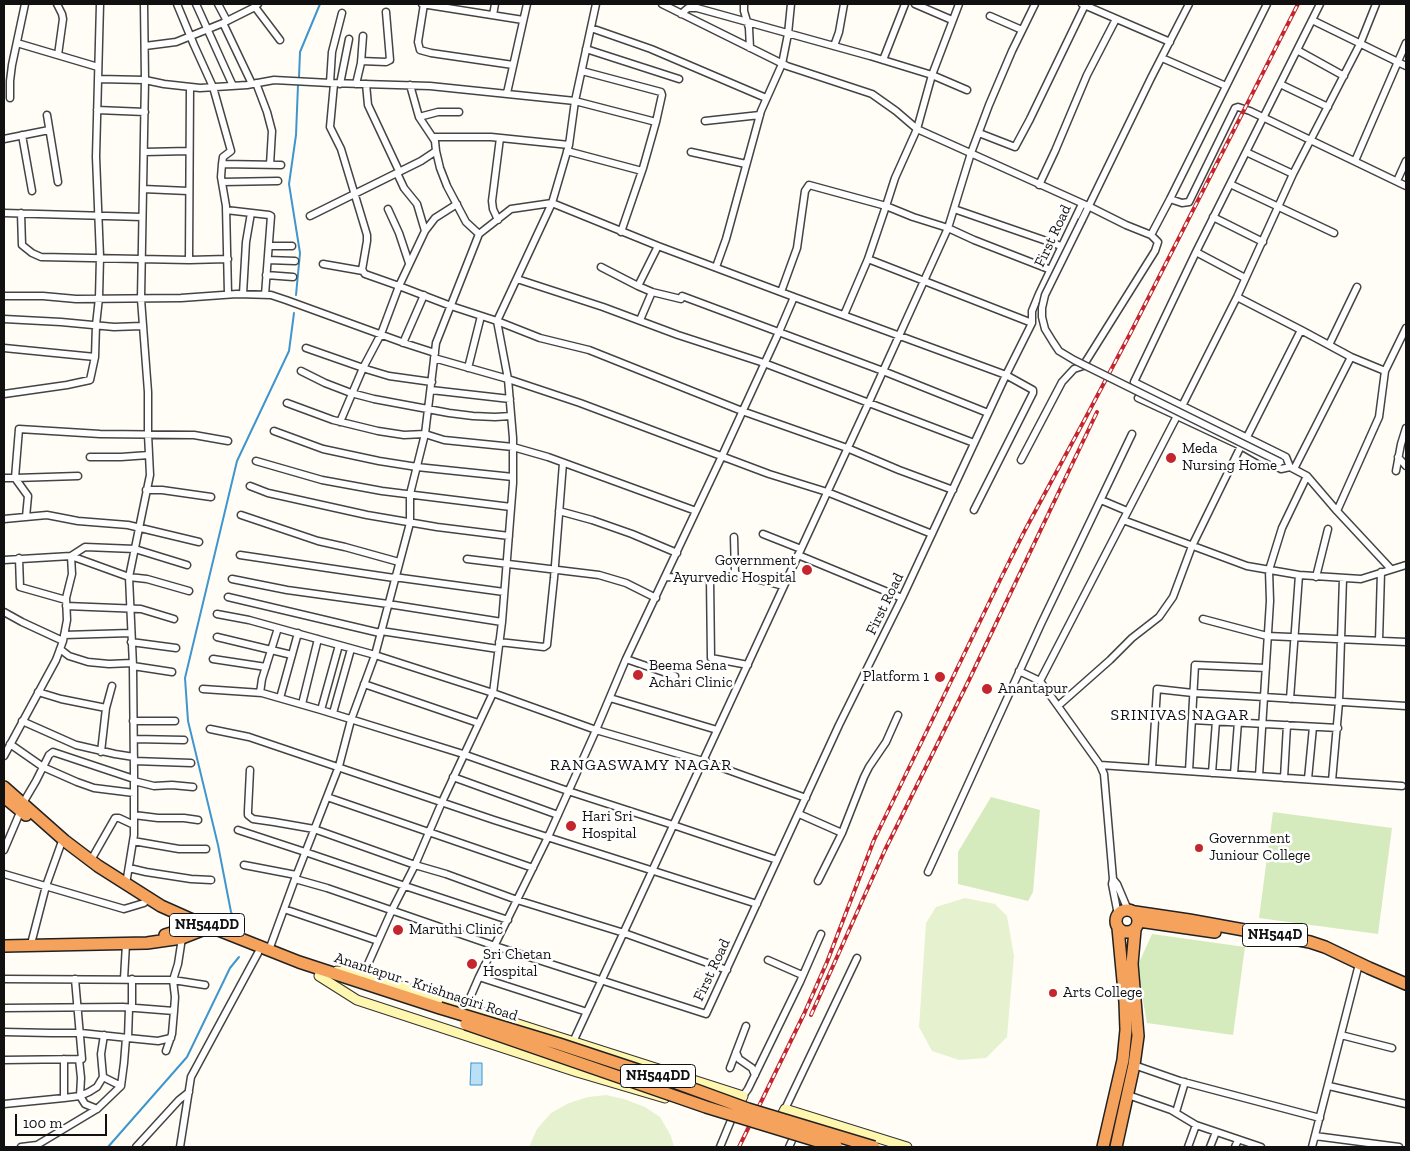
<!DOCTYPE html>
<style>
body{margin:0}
#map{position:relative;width:1410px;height:1151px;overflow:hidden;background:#fffdf5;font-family:"Zilla Slab",serif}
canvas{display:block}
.frame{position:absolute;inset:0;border:5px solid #111;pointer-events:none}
.scale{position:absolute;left:15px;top:1114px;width:92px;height:22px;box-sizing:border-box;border:2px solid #111;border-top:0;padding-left:6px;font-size:15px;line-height:18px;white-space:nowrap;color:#111;-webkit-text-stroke:4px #fff;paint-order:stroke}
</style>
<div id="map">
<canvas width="1410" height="1151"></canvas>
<div class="frame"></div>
<div class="scale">100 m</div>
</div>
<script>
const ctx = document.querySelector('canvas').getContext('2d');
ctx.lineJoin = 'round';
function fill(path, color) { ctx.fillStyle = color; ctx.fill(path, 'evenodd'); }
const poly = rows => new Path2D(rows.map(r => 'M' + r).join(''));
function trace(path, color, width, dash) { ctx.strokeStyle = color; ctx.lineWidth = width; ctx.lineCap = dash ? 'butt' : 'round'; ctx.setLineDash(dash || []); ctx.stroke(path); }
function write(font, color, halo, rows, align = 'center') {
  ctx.font = font + ' "Zilla Slab",serif'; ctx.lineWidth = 5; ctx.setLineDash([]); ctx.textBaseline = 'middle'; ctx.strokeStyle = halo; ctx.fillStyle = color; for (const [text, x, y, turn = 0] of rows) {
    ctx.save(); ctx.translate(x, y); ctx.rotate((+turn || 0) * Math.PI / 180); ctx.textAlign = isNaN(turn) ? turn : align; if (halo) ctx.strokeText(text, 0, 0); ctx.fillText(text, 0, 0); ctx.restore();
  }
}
fill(poly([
 [991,797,1040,810,1033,892,1028,901,958,884,958,852],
 [1273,812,1392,828,1378,934,1259,918],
 [1152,934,1245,947,1233,1035,1147,1023,1137,967]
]), '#d5ebbd');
fill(poly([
 [965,898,995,904,1007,916,1014,956,1007,1037,986,1058,959,1060,932,1051,919,1027,926,923,936,907],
 [606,1095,624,1099,645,1107,660,1117,671,1136,674,1147,529,1147,537,1129,551,1113,569,1103,588,1097]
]), '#e6f2cf');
const water = poly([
 [471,1063,482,1063,482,1085,470,1085,471,1063]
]);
fill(water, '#b9e0f7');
trace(water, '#3f96cf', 1);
trace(poly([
 [299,77,300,52,320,4],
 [296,295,300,253,289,184,296,135,298,85],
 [238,926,231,912,218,845,188,721,185,678,237,461,289,351,294,313],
 [108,1147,187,1057,230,968,239,957]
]), '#3f96cf', 2);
const street = poly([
 [57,4,62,14,63,19,58,55],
 [177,4,194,45,213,87,231,151,223,157,222,164,221,177,226,206,228,294],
 [196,4,233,86],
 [218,4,227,21],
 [422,4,523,20],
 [424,4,418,42,420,50,431,53,513,65],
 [662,4,787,66,872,94,896,111,917,129,1088,206,1126,225,1151,235,1158,242,1155,251,1083,366,1074,369,1062,382,1021,460],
 [744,4,744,11,749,28,750,48],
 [915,4,952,20],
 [959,4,932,75,917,129,895,178,886,206,913,217,948,228,974,240,1051,270],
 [1082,4,1170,42],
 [255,7,280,40],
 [681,14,688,8,697,8,870,56,932,75,967,90],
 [493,15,495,4],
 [990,16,1022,30],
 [1312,20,1406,66],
 [223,23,252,84],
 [591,28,651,49,766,98],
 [17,43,98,67],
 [145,46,176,42,223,23,255,7,258,4],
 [834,46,839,32,844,4],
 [586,49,679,79],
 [1297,50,1344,76],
 [1162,58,1226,86],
 [883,60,905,4],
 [361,61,386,62,390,60,386,12],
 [582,71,661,92,662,95,656,122],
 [98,79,145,80,164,84,200,88,247,85,274,80,330,83,430,86,575,101,656,122,643,168,621,232],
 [256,83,267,112,272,131,270,165],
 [330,83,332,52,342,13],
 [334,84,330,127,341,149,367,235,367,241,362,270,365,274,399,286,381,334,363,368,340,422],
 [340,84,349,39],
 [356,84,361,63,363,36],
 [366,84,368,105,399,171],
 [1280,84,1328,107],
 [410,85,419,117,435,141,436,151,440,168,447,186,466,222,479,234],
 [507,93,527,4],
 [10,98,10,81,12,65,25,4],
 [97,110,145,112],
 [47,115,58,182],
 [419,117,438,112,459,112],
 [705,121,760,115],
 [979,133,1015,147,1030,119,1085,5],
 [22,135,32,191],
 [433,137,491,137,569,145],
 [4,139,49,130],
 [567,151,642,171],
 [144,152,189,151],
 [691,152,746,164],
 [1246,152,1293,174],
 [1355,161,1406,43],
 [222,164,281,165],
 [397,173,404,188,417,204,425,231,435,218,457,204],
 [1397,181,1406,161],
 [222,182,278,181],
 [1230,184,1334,233],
 [1039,185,1055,151,1087,75,1116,19],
 [143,189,188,191],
 [1170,199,1182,203,1189,202,1235,108,1238,107,1250,111,1406,186],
 [388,209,399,233,409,263],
 [954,209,1061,246],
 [226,210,269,215,271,216,265,295],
 [4,213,142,217],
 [21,213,22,245,32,253,41,257,189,260,190,87],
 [310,216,421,161,436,151],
 [1213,217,1263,242],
 [498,220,493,209,492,201,500,138],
 [1082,220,1151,78,1189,4],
 [425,231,399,286,451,306,497,321,540,338,589,350,742,411,847,448,899,470,953,490],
 [1151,235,1170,199,1267,4],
 [269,246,292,246],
 [1196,252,1245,278],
 [868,259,1032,323],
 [189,260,228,259],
 [268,260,295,261],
 [323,264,363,271],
 [601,267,638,286],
 [716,267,726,239,761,111,782,64,788,34,791,4],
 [266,275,293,277],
 [517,279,603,307,678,335,764,363,974,443],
 [652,292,681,299],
 [781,292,797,248,805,191,809,185,886,206,868,259,844,315],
 [243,294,246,242,251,213],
 [4,296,43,296,76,299,181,298,237,294,271,295,286,300,407,344,435,353],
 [682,296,883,371,988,413],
 [1237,297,1301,330,1247,437],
 [4,319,61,322,114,327,142,326],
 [640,320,652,292,638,286,658,246],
 [1301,330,1351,357,1385,371,1379,417,1337,511],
 [403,343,424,295],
 [1329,345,1357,287],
 [4,348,95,357,90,380,67,385,4,394],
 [306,348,369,370,389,376,432,382],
 [95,357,96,325,99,298,100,257,96,157,100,4],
 [434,358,508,379,580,403,769,474,827,492,932,534],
 [468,368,481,316],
 [301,371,325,383,351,393,374,399,449,413,473,416,495,417,511,416],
 [1385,371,1406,328],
 [431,390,510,399],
 [1138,398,1177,416,1237,297,1293,174,1360,44,1376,4],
 [287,403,333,420,378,431,404,435,425,434,444,440,513,447,548,457,696,511],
 [274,431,323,449,379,461,417,467,513,477],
 [90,457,121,457,149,455],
 [1398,457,1406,466],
 [256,461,322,480,382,491,511,507],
 [1290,467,1286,457,1134,382,1196,252,1320,4],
 [1294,469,1351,357],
 [1396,471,1401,444,1406,428],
 [1307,476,1282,528,1269,570,1270,601,1264,697,1406,706],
 [4,478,15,478,19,429,100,434,194,435,228,441],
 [15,478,78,476],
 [15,478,28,496,26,517],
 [250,486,268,493,367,515,437,527,509,536],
 [146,490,162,490,211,497],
 [1101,500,1127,511],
 [559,511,592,520,632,534,677,553],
 [241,515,318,541,345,547,399,562],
 [4,519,47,515,78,521,128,525,199,542],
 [1123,520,1247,566,1299,575,1361,579,1406,565],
 [763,534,801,549],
 [734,537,735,574,784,586],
 [240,555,394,578],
 [798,555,902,598],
 [19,558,20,587,66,600],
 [467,559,599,575,626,583,656,598],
 [4,560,71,556,72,574,66,598,67,620,63,641,22,622,4,612],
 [187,565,135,549,85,547,71,556,129,577,147,579,189,591],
 [394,577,504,592],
 [666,577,710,578,711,658,748,665],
 [1316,577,1328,529],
 [232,579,287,590,388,604,502,622],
 [228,597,380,633],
 [66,606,141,609,174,619],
 [217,614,249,620,375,655,493,693,596,730,703,761,806,798],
 [1203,619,1267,636,1406,642],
 [381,631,498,649],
 [64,635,131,633],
 [217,637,292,655],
 [1379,641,1381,572],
 [131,642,176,648],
 [499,642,544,647,547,645,554,578,563,463],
 [60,649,69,656,88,662,109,664,132,663],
 [213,659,266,667],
 [626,659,675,676],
 [133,666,172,672],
 [1019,671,1040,681],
 [364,684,478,723],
 [203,689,262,693,321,710,463,754,568,791,673,825,777,860],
 [38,692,61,699,106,708],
 [260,693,262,679,278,628],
 [280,698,298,633],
 [610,698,717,730],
 [1290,699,1299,575],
 [302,704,318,639],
 [1058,706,1110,660,1132,638,1159,617,1173,597,1192,546,1241,446],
 [321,710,339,645],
 [333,713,351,649],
 [1192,720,1338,728],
 [22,721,76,745,115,754,134,757],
 [133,721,175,721],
 [210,729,249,737,494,820,757,904],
 [134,739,184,740],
 [10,744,43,767,77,782,94,788,134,793],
 [101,752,106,708,112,686],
 [4,756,56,660,63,641],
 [134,761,191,763],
 [1100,765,1402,786],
 [1152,768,1157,689,1193,693,1264,697,1259,776],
 [250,770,248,811,248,815,253,819,274,822,314,829,415,865,446,874,517,900,624,933,727,970],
 [1189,771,1195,665,1266,668],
 [1212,773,1216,721],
 [1234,774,1238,722],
 [453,777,558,815],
 [1284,778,1287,725],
 [1308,779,1313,727],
 [134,781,154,786,172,785,193,787],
 [1332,781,1339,702,1343,578],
 [327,797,533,868],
 [23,803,36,781,49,755,53,752,134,779],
 [799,814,842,833],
 [134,815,158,818,184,818,198,820],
 [238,830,305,852,405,886,508,920],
 [133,841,179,849,206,849],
 [4,850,21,810],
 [91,860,115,818,119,818,134,825],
 [244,865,296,875],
 [129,868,146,872,191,879,211,880],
 [928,872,1041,624,1132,434],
 [4,874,124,909,144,903],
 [295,879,327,888,495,946,706,1014,839,725,902,598,1006,375,1032,323,1032,311,1039,294,1082,204],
 [1113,879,1117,884,1128,910],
 [818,881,842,833,864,777,869,767,886,742,898,715],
 [126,884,134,835,134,772,133,666,129,577,150,475,148,434,148,392,141,299,145,80,144,4],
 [284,909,378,941],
 [1118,915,1112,884,1113,879,1104,774,1100,765,1040,681,1177,416,1241,446,1281,469,1290,467,1307,476,1337,511,1391,569],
 [32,940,46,886,61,844],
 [269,950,295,879,339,766,351,720,375,655,410,523,410,494,425,434,436,343,479,234,511,209,552,203,658,246,794,297],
 [768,960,802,975],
 [364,973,392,910,415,865,442,802,493,693,502,622,513,483,513,438,508,379,497,321,552,203,569,145,575,101,596,4],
 [479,977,587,1012],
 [4,979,173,980,178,964,182,938],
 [124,979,126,944],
 [466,1007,479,977,548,837,596,730,626,659,722,456,779,332,794,297,1006,375,1033,390,1033,393,974,510],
 [4,1008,123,1007,174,1011,175,997,173,980,205,985],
 [132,1008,132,979],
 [4,1032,51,1033,81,1033,128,1038,129,1008],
 [1341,1035,1392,1048],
 [128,1038,158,1041,171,1038],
 [573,1042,869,402,948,228,971,153,989,105,1012,51,1035,4],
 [166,1051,172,1034,174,1011],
 [736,1052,739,1059,752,1068,755,1075],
 [79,1059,81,1078,80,1096,85,1104,97,1109],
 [4,1060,82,1059,75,979],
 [1134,1065,1180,1081,1320,1118],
 [730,1068,746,1026],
 [121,1086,124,1063,126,1038],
 [1329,1086,1406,1104],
 [1128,1095,1171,1110,1196,1125,1261,1147],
 [743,1096,748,1089,800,982,821,934],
 [64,1098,80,1096,89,1092,97,1087,103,1077],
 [4,1104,64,1098,64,1059],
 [785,1109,857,958],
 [1176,1112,1185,1082],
 [1315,1136,1399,1147],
 [21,1147,37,1145,97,1109,121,1086,103,1077,101,1054,104,1035],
 [136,1147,179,1100,189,1092],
 [180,1147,191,1077,258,953],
 [720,1147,732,1118],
 [789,1147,794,1136],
 [1188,1147,1196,1125],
 [1210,1147,1216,1132],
 [1235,1147,1238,1140],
 [1312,1147,1359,964]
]);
const secondary = poly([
 [337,971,364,973,421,993,743,1096,736,1111],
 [319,976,357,1000,577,1072,665,1098],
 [777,1125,785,1109,907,1147]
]);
const highway = poly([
 [4,787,65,841,98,866,161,906,188,918,299,962,440,1008],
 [4,797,26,815],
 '1116 921a11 11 0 1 1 22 0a11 11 0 1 1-22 0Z',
 [1135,912,1189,920,1310,942,1325,947,1369,968,1406,984],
 [1139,921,1215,932],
 [165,935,178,931,185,924,188,918],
 [4,946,147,943,182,938,210,927],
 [1103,1147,1123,1060,1126,1030,1125,1002,1118,928],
 [1116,1147,1134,1065,1138,1036,1132,964,1135,930]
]);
trace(street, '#444', 9);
trace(secondary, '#333', 11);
trace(highway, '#222', 14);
trace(street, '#fff', 6);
trace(secondary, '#fff6b0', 9);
trace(highway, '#f5a25d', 11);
const rail = poly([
 [811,1015,885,850,969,680,1097,412],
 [739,1147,804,1014,827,962,874,840,1001,578,1024,532,1085,419,1131,332,1298,4]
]);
trace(rail, '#c4262e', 4);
trace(rail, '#fff', 2, [5.5]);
const streetBridge = poly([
 [1082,220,1045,295,1042,308,1042,317,1045,329,1053,342,1059,351,1074,360,1280,462]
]);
const highwayBridge = poly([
 [440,1008,559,1044,674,1082,748,1109,874,1147],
 [466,1024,706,1107,837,1147]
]);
trace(streetBridge, '#444', 9, []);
trace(highwayBridge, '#222', 14, []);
trace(streetBridge, '#fff', 6);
trace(highwayBridge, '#f5a25d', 11);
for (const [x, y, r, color] of [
 [1171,458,6,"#c4262e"],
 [807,570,6,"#c4262e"],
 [638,675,6,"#c4262e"],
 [940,677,6,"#c4262e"],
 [987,689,6,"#c4262e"],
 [571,826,6,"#c4262e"],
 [1199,848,5,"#c4262e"],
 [398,930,6,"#c4262e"],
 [472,964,6,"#c4262e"],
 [1053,993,5,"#c4262e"]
]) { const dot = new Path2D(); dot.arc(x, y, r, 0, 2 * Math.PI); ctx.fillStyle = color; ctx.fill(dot); trace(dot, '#fff', 2); }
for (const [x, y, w] of [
 [207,925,75],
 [1275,935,65],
 [658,1076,75]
]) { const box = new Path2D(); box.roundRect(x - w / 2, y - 11.5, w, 23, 4); ctx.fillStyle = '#fff'; ctx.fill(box); trace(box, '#111', 1); }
write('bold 14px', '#111', null, [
 ["NH544DD",207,925],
 ["NH544D",1275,935],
 ["NH544DD",658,1076]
]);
write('15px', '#111', '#fff', [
 ["First Road",1053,236,-65],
 ["First Road",885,604,-64],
 ["First Road",712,970,-65],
 ["Anantapur - Krishnagiri Road",426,987,18]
]);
write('15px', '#111', '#fff', [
 ["Meda",1182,449],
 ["Nursing Home",1182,466],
 ["Government",796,561,"right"],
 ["Ayurvedic Hospital",796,578,"right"],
 ["Beema Sena",649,666],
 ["Achari Clinic",649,683],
 ["Platform 1",929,677,"right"],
 ["Anantapur",998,689],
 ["Hari Sri",582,817],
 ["Hospital",582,834],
 ["Government",1209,839],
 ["Juniour College",1209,856],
 ["Maruthi Clinic",409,930],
 ["Sri Chetan",483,955],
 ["Hospital",483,972],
 ["Arts College",1063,993]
], 'left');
ctx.letterSpacing = '1px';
write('16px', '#111', '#fff', [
 ["SRINIVAS NAGAR",1180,715],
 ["RANGASWAMY NAGAR",641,765]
]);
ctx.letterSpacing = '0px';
</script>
